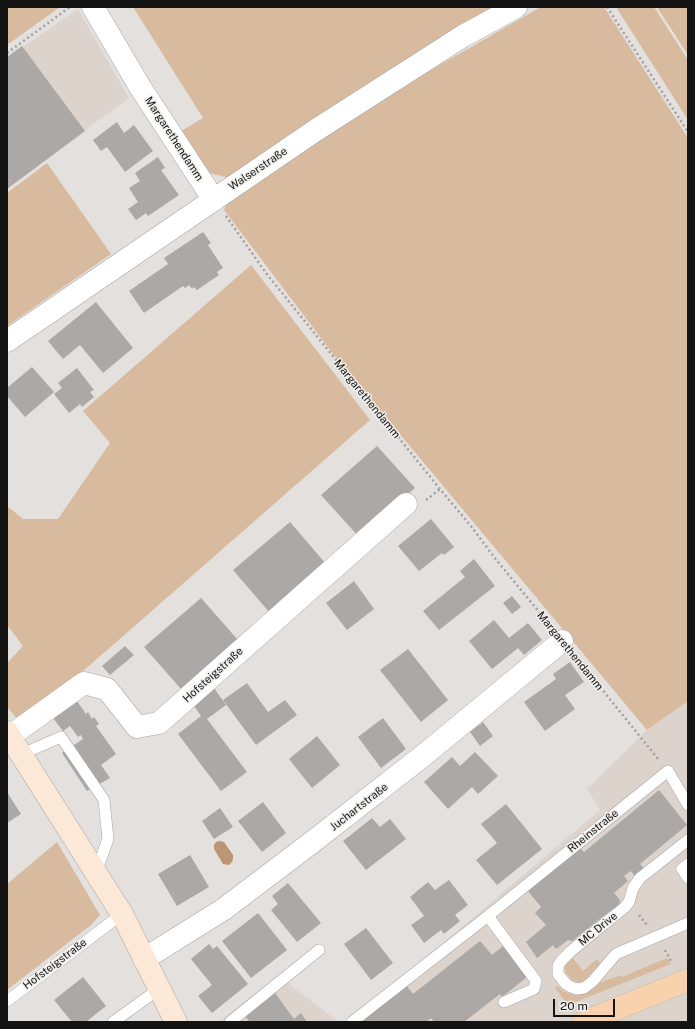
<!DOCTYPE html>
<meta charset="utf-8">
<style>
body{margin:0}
#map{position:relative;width:695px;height:1029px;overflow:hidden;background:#e3e0de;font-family:"Public Sans",sans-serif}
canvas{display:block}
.frame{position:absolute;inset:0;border:8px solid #151414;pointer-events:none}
.scale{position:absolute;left:553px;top:999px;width:62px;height:18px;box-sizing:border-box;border:2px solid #151414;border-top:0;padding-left:5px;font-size:12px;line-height:14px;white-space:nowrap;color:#151414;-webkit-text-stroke:3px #f0eeeb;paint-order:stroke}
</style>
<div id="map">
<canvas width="695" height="1029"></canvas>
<div class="frame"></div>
<div class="scale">20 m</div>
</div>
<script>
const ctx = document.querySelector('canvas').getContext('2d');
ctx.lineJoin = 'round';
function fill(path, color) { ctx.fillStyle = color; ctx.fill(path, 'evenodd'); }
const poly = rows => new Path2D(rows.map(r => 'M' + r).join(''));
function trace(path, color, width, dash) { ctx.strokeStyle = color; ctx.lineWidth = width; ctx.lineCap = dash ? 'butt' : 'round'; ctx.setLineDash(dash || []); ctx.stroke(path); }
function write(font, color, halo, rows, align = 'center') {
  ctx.font = font + ' "Public Sans",sans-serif'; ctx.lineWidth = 3; ctx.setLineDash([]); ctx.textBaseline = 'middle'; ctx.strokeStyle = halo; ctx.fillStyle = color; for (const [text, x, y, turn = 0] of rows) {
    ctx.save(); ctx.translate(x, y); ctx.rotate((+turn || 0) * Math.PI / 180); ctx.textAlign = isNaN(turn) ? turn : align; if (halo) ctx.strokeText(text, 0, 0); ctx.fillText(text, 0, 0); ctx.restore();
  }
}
fill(poly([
 [78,9,129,98,7,187,7,58],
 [688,701,688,1022,350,1022,600,810,587,789,647,730],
 [278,976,339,1022,218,1022]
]), '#dcd4cc');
fill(poly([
 [7,7,60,7,7,45],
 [133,7,508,7,234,179,209,173,178,133,203,118],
 [541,7,604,7,688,138,688,701,647,730,333,354,224,210,227,202,247,187,410,82],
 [616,7,654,7,688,60,688,120],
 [657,7,688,7,688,55],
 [47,163,111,254,7,326,7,193],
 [251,265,370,420,74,679,17,719,7,707,7,663,23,646,7,625,7,506,23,519,58,519,110,443,83,411],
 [57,842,100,915,91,925,7,990,7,884],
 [572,957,583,971,597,959,600,963,585,980,582,982,577,982,571,979,566,973,565,969,566,963],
 [667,958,671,964,568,1005,555,988,558,986,563,991,574,995,585,993,593,989,599,983,621,975,622,977]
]), '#d8ba9f');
fill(poly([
 [219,841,224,842,233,855,233,859,232,862,229,865,223,864,214,849,214,845,216,842]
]), '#ba9674');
fill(poly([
 [22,46,85,131,7,189,7,57],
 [117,122,124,133,134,125,153,151,125,172,107,147,101,151,93,140],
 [158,157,165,168,161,170,179,195,148,216,146,213,136,220,128,209,138,202,129,188,140,181,135,173],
 [203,232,211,243,208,245,223,268,217,272,219,275,197,290,194,287,192,289,189,285,185,288,183,286,144,313,129,291,168,264,164,258],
 [96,302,133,348,103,373,80,345,63,359,48,341],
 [32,367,54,392,25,417,7,396,7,388],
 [77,368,94,390,90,392,94,397,82,407,80,404,69,413,54,394,62,388,58,383],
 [377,446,415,488,359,537,321,495],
 [431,519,454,547,444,555,442,553,419,571,398,546],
 [290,522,326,564,270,613,233,570],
 [474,559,495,586,439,630,423,611,465,577,460,571],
 [354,581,374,609,347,630,326,603],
 [512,596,521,607,512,614,503,603],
 [201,598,238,640,181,689,144,647],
 [494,620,509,638,528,623,542,640,524,655,518,648,492,669,469,641],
 [125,646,134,655,110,675,102,666],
 [408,649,448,700,421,722,380,670],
 [570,662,584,682,565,695,575,709,545,731,524,702,556,679,553,674],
 [247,683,268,712,285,700,297,715,256,745,223,700],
 [214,688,226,705,207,719,247,772,221,791,178,734,201,716,192,703],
 [77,701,86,714,88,712,92,719,94,717,99,724,96,726,116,754,101,765,110,778,87,791,62,753,83,739,81,735,78,737,70,726,63,731,53,718],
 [383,718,406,749,381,768,358,737],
 [483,722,493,736,480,746,470,732],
 [317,736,340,765,312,788,289,759],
 [475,752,498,776,478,794,472,787,448,809,424,782,452,757,460,766],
 [659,790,687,825,640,864,645,870,637,879,631,871,624,876,628,881,614,893,620,900,619,903,622,906,613,914,610,911,572,941,568,940,556,949,553,945,537,958,526,942,546,925,535,913,541,907,528,891,580,848,584,852],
 [7,792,21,814,7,823],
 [263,802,286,833,262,852,238,821],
 [506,804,542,849,497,885,476,860,497,843,481,824],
 [220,808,233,827,214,839,202,821],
 [372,818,380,827,390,819,406,839,366,870,343,841],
 [190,855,209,887,177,906,158,874],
 [449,880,468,905,455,915,460,921,444,934,441,930,424,943,411,925,424,916,410,897,428,882,435,890],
 [288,883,321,923,297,942,271,910,278,904,272,896],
 [258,913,287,950,251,978,222,941],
 [366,928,393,963,371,980,344,944],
 [480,941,492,955,503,946,527,977,502,997,500,994,464,1022,434,1022,431,1018,426,1022,359,1022,406,985,413,994],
 [209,944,213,949,217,946,248,984,212,1013,198,996,212,985,191,959],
 [83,977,106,1006,86,1022,72,1022,54,1000],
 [275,993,294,1019,301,1013,307,1022,250,1022,245,1016]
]), '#aba8a6');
const service = poly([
 [22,754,61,737,104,800,108,839,96,872],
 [688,840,640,878,633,888,629,902,625,907,571,951,561,961,558,966,558,974,566,984,571,987,577,989,584,988,593,981,616,954,688,923],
 [688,864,682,869,688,878],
 [488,916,536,981,534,989,504,1002],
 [7,1001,122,914],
 [113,1022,159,989],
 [230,1022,319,950],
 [352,1022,488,916,668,771,688,805]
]);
const minor = poly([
 [93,7,140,87,214,200],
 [7,341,316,130,463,36,516,7],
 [10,736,84,683,107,689,137,727,159,723,406,504],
 [144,959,224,909,315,840,424,755,562,641]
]);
const secondary = poly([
 [7,732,122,914,176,1022]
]);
const primary = poly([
 [584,1022,688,980]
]);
trace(service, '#a8a5a3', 12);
trace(minor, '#a8a5a3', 23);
trace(secondary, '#a8a5a3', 23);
trace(primary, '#bdbdbd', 23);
trace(poly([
 [607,7,688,132],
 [7,53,70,7],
 [226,216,266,273,440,489,471,526,494,557,549,624],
 [426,500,440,489],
 [575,656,659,760],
 [639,915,647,925],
 [665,950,672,963]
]), '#a29f9e', 2.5, [2, 3]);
trace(service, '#fff', 11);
trace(minor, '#fff', 22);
trace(secondary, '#fbe8d6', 22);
trace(primary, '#f7d2ad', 22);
write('11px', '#151414', '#f0eeeb', [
 ["Margarethendamm",174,139,57],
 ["Walserstraße",258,169,-34],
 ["Margarethendamm",367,399,51],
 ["Margarethendamm",570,651,51],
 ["Hofsteigstraße",213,675,-42],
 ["Juchartstraße",359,807,-38],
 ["Rheinstraße",593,831,-39],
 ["MC Drive",598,929,-39],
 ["Hofsteigstraße",55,964,-37]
]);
</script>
